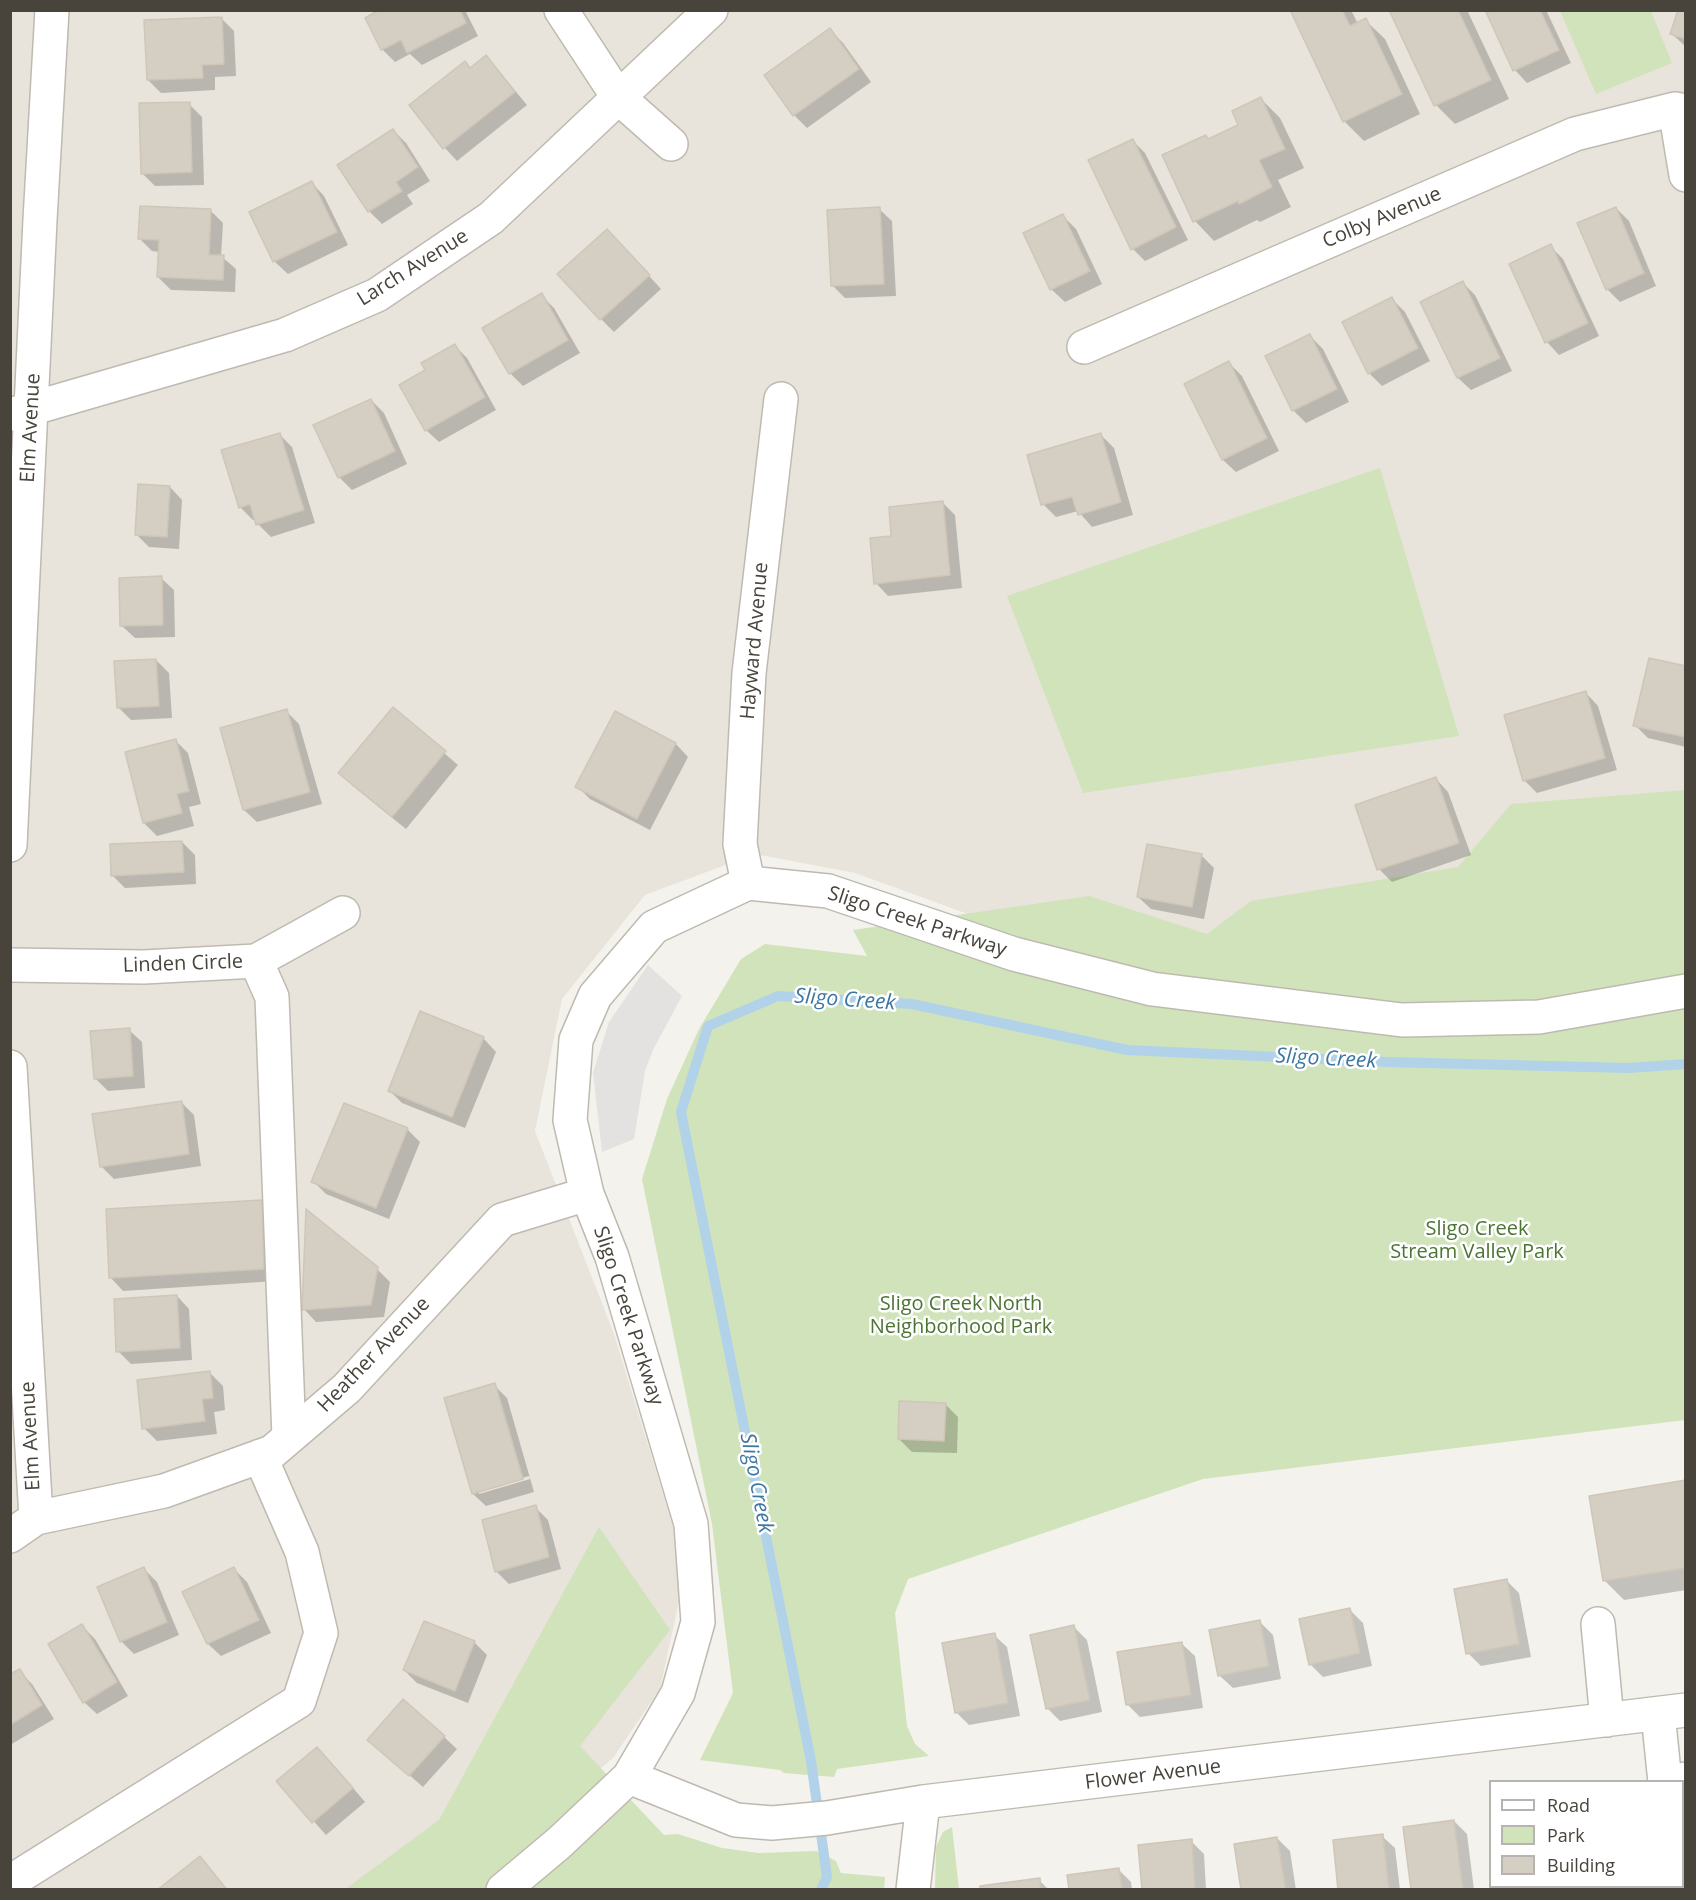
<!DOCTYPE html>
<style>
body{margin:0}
#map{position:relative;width:1696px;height:1900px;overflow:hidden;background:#f4f2ec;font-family:"Open Sans",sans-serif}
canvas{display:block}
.frame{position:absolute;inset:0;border:12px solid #48433b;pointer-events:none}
.legend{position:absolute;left:1489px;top:1780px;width:195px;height:108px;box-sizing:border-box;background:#fff;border:2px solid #b6b4b1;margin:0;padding:8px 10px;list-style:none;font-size:18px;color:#48433b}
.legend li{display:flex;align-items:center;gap:12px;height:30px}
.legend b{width:30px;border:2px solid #b6b4b1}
</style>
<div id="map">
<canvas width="1696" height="1900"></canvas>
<div class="frame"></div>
<ul class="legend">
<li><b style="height:8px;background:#fff"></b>Road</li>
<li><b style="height:16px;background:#d1e3ba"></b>Park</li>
<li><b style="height:16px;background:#d5cec3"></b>Building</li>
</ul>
</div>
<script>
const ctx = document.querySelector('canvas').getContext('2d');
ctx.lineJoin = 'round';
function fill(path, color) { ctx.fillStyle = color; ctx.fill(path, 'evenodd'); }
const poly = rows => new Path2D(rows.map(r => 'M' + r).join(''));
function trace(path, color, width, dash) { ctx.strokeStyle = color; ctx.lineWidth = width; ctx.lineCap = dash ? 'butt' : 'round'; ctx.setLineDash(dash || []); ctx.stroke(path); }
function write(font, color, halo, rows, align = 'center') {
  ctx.font = font + ' "Open Sans",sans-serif'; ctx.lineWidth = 5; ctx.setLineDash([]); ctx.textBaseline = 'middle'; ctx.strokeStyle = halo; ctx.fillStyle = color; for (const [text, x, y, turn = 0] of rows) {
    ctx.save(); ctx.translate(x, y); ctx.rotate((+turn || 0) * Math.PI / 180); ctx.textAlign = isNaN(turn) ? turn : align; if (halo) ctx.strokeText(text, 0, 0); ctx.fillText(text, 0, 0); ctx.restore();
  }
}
fill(poly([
 [11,11,1685,11,1685,971,987,921,855,873,755,854,645,895,562,999,535,1131,614,1334,686,1569,660,1689,613,1758,458,1889,11,1890]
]), '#e8e4db');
fill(poly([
 [1560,11,1651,11,1672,63,1596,94],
 [1380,468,1459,736,1083,793,1007,596],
 [1685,790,1685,1420,1203,1479,908,1579,895,1613,907,1726,915,1744,929,1756,837,1769,834,1777,784,1773,780,1770,700,1760,733,1693,712,1524,642,1179,667,1099,699,1029,741,959,765,944,867,956,853,930,1089,896,1207,934,1251,901,1458,867,1511,804],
 [599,1527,670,1630,580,1746,664,1835,678,1834,722,1848,759,1853,816,1851,836,1861,841,1873,885,1877,884,1890,344,1890,439,1820],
 [952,1827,959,1889,935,1889,936,1847,943,1832]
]), '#d1e3ba');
fill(poly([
 [648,965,682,996,653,1050,645,1071,634,1139,602,1152,593,1073,609,1022]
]), '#e4e2e0');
fill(poly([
 [382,10,465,10,478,36,422,65,410,54,395,62,382,49],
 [1292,10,1351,10,1358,24,1365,20,1385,39,1420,114,1364,141,1344,121],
 [1391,10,1467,10,1509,99,1455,124,1436,105],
 [1486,10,1546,10,1571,63,1527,83,1515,70],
 [1686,10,1686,47,1672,34],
 [221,18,234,31,236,76,215,77,215,90,161,93,148,80],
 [830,30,843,43,871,82,807,128,794,115],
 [486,57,498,70,527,105,457,161,445,148,411,106,471,69],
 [1261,99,1280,118,1304,168,1278,180,1291,207,1260,222,1257,220,1214,241,1195,221,1164,156,1209,140,1240,125],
 [189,104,202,117,204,185,155,186,142,173],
 [393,130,406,143,430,181,407,195,413,204,382,224,369,211],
 [1132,140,1145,153,1188,240,1145,261,1133,249],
 [312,183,324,196,348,245,288,274,275,262,251,212],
 [1616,208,1629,221,1656,286,1620,302,1607,289],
 [879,209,892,221,896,296,845,298,833,286],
 [210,210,223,223,221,256,236,269,235,292,171,290,158,277,160,252,152,251,139,238],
 [1063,216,1076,229,1102,284,1065,302,1052,290,1025,234],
 [620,244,661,289,614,332,601,319],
 [1550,246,1563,259,1599,336,1559,355,1547,342],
 [1462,282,1475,295,1512,371,1471,390,1458,378,1422,303],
 [541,295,554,308,580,353,523,386,510,373],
 [1392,299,1405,312,1430,361,1382,386,1369,373,1344,323],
 [1310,336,1323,349,1349,402,1306,423,1293,410],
 [455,346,467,358,496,410,439,442,426,430,427,371],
 [1229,363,1242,376,1279,451,1236,472,1223,460,1186,385],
 [371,400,384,413,407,464,352,490,339,477],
 [279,434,292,447,315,523,271,537,258,524,256,519,253,520,240,507],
 [1101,435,1114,448,1133,515,1092,527,1078,511,1056,517,1043,504],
 [170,487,182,500,179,549,149,547,136,534],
 [942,502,955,515,962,588,888,596,876,583,893,537],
 [161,578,174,590,175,637,135,638,122,626],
 [156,660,169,673,172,718,131,720,118,707],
 [1686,668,1686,747,1648,738,1635,725],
 [1586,693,1598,706,1617,770,1537,793,1524,780],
 [393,709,458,765,406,829,353,786,340,773],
 [286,711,299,724,322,804,257,822,244,810],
 [616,713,676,744,688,757,650,830,590,799,577,786],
 [175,740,188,753,201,804,189,807,194,826,157,836,144,823,126,753],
 [1436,779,1448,792,1471,855,1392,882,1379,869,1357,806],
 [182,842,195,855,196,884,125,888,112,875],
 [1201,855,1214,868,1204,919,1151,909,1138,897],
 [420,1013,484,1039,496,1052,465,1128,402,1103,390,1091],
 [129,1030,142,1042,145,1088,108,1091,95,1078],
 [181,1102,194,1115,201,1166,114,1179,101,1166],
 [407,1129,420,1142,389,1219,326,1194,313,1181],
 [261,1201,274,1214,276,1281,123,1291,111,1278],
 [377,1269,390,1282,384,1317,316,1322,304,1309],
 [177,1296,189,1309,192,1360,131,1364,118,1351],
 [210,1373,223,1386,225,1410,214,1412,217,1434,157,1441,144,1428],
 [494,1385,507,1398,534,1492,486,1506,473,1494],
 [529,1476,530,1479,479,1494,479,1491],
 [945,1404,958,1417,957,1453,912,1452,899,1439],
 [1686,1482,1686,1590,1624,1600,1605,1581],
 [535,1507,548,1520,561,1569,509,1584,496,1571],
 [144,1569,157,1582,179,1635,134,1654,121,1641],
 [234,1569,247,1582,271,1633,221,1656,208,1644,184,1592],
 [1507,1581,1519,1593,1531,1657,1481,1666,1468,1653],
 [1350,1610,1363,1623,1372,1666,1323,1677,1310,1664],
 [1260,1622,1273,1635,1281,1679,1233,1688,1220,1676],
 [424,1623,475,1643,487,1655,468,1703,417,1683,404,1670],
 [82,1626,95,1639,128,1696,97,1714,84,1702],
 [1074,1627,1087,1640,1102,1712,1060,1721,1047,1708],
 [994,1635,1007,1647,1020,1716,969,1725,956,1712],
 [1182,1644,1195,1656,1203,1708,1140,1717,1127,1704],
 [19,1671,32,1684,54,1719,10,1745,10,1676],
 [444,1737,457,1749,423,1787,369,1740],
 [330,1761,365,1802,326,1835,278,1781],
 [1454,1821,1467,1834,1474,1890,1412,1890],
 [1382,1836,1395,1848,1400,1890,1340,1890],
 [1277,1838,1290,1851,1296,1890,1243,1890],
 [1191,1841,1204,1854,1206,1890,1143,1890],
 [200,1858,228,1890,159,1890],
 [1118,1869,1131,1882,1132,1890,1071,1890],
 [1039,1880,1049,1890,981,1890],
 [1506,1886,1583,1886,1583,1890,1506,1890],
 [1606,1886,1657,1886,1657,1890,1606,1890]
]), '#0003');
trace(poly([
 [821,1890,827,1877,811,1761,681,1112,708,1026,778,996,912,1004,1127,1050,1387,1062,1629,1068,1686,1064]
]), '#b1d2e9', 10);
const building = poly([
 [379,10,460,10,466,23,407,53,401,40,381,50,365,18,379,10],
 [1290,10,1342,10,1350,26,1366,18,1402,94,1343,122,1290,10],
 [1389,10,1458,10,1491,80,1434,106,1389,10],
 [1485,10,1540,10,1559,50,1513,71,1485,10],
 [1678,10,1686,10,1686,39,1670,34,1678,10],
 [222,17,224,64,202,65,203,78,147,80,144,20,222,17],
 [830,28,859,69,793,116,764,75,830,28],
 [486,55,515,92,443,149,409,105,465,61,470,68,486,55],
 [1261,97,1285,149,1259,160,1272,187,1239,204,1238,201,1193,222,1162,155,1206,135,1208,139,1238,125,1232,111,1261,97],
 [190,102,192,172,141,174,139,103,190,102],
 [393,129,418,167,396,182,402,191,368,212,337,165,393,129],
 [1133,139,1176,227,1131,250,1088,160,1133,139],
 [312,181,337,232,273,262,249,212,312,181],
 [140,206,211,209,209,255,224,255,223,280,157,277,159,240,138,239,140,206],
 [880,207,884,284,831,286,827,210,880,207],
 [1616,207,1644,273,1606,290,1577,223,1616,207],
 [1063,214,1090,271,1050,290,1023,233,1063,214],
 [607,229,650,275,600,320,557,274,607,229],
 [1551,244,1588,323,1545,343,1509,264,1551,244],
 [1463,281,1500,358,1457,378,1420,302,1463,281],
 [542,293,568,340,509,374,482,328,542,293],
 [1392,297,1418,348,1368,374,1342,322,1392,297],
 [1310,334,1337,389,1292,411,1265,356,1310,334],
 [455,344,485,397,425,431,399,385,425,370,421,363,455,344],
 [1229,361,1267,438,1222,460,1184,384,1229,361],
 [371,399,395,451,338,478,313,425,371,399],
 [280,433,304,510,256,525,250,504,239,508,221,450,280,433],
 [1101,433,1121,502,1078,515,1072,497,1041,505,1027,455,1101,433],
 [138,484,170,486,167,537,135,535,138,484],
 [943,501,950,575,874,584,870,538,891,536,889,507,943,501],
 [162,576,163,625,120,626,119,578,162,576],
 [1649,658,1686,666,1686,737,1633,726,1649,658],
 [156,659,159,706,117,708,114,661,156,659],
 [1586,691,1605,758,1523,781,1504,715,1586,691],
 [393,707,446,751,392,817,338,773,393,707],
 [287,709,310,792,243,810,220,728,287,709],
 [615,711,676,743,637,819,575,787,615,711],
 [176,739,189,791,177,794,182,813,143,823,125,752,176,739],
 [1436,777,1459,843,1377,870,1355,805,1436,777],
 [182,841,184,872,111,876,110,844,182,841],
 [1147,844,1202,854,1192,907,1137,897,1147,844],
 [420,1011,484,1037,452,1117,388,1091,420,1011],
 [130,1028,133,1076,94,1079,90,1031,130,1028],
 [182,1101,189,1154,100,1167,92,1114,182,1101],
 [344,1103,408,1128,376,1208,311,1182,344,1103],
 [262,1200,264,1269,109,1278,106,1209,262,1200],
 [306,1209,378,1267,371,1305,302,1310,306,1209],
 [177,1295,180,1348,116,1352,114,1299,177,1295],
 [210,1371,213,1398,202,1399,205,1421,142,1429,137,1380,210,1371],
 [495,1383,523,1479,472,1494,444,1398,495,1383],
 [899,1401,946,1403,944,1441,898,1439,899,1401],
 [1686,1480,1686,1568,1603,1581,1589,1496,1686,1480],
 [536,1505,549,1557,495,1572,482,1520,536,1505],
 [144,1567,167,1622,120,1642,97,1587,144,1567],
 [234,1567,259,1620,207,1644,182,1592,234,1567],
 [1507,1579,1519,1644,1466,1654,1454,1589,1507,1579],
 [1350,1608,1360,1653,1309,1665,1299,1619,1350,1608],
 [1260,1620,1269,1666,1218,1676,1209,1630,1260,1620],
 [424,1621,475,1641,455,1691,403,1670,424,1621],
 [82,1624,117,1682,83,1703,48,1644,82,1624],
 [1074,1625,1090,1700,1046,1709,1030,1635,1074,1625],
 [995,1633,1008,1703,955,1713,942,1643,995,1633],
 [1182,1642,1191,1695,1126,1705,1117,1652,1182,1642],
 [20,1669,42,1705,10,1725,10,1674,20,1669],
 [403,1699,445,1736,409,1776,367,1740,403,1699],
 [317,1747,353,1788,312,1823,276,1781,317,1747],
 [1454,1820,1463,1890,1411,1890,1403,1827,1454,1820],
 [1383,1834,1389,1890,1338,1890,1333,1840,1383,1834],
 [1277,1837,1286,1890,1241,1890,1234,1844,1277,1837],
 [1192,1839,1195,1890,1142,1890,1138,1845,1192,1839],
 [1686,1851,1686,1890,1674,1890,1674,1886,1682,1886,1682,1852,1686,1851],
 [200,1856,227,1890,157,1890,200,1856],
 [1119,1868,1122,1890,1069,1890,1067,1875,1119,1868],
 [1040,1878,1041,1890,980,1890,980,1886,1040,1878],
 [1504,1886,1567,1886,1567,1890,1504,1890,1504,1886],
 [1604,1886,1646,1886,1647,1890,1605,1890,1604,1886]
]);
fill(building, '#d5cec3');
trace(building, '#cfc6b7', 1.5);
const minor = poly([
 [561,10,618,97,671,144],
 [1675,109,1686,175],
 [1084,347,1575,134,1675,109,1686,111],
 [13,414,285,335,377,295,491,218,711,10],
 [10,845,40,220,52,10],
 [748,883,740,844,749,673,781,399],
 [256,961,272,997,289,1437],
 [10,965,144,967,256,961,343,913],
 [10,1067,36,1518],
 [10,1536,36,1518,164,1491,272,1452,347,1388,502,1220,587,1194],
 [1598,1624,1607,1720],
 [1658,1714,1665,1782,1686,1779],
 [629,1777,736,1820,772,1823,827,1818,923,1802,1686,1710],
 [10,1882,299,1701,321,1633,302,1552,260,1456],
 [503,1890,559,1843,629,1777,678,1693,698,1622,691,1524,612,1257,587,1194,570,1120,576,1040,595,996,654,927,748,883,828,891,1014,954,1152,989,1402,1020,1539,1017,1686,991],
 [913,1890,923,1802]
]);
trace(minor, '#bfbab0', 36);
trace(minor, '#fff', 33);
write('20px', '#48433b', '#fff', [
 ["Colby Avenue",1382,218,-23],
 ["Larch Avenue",413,268,-32],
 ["Elm Avenue",31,428,-87],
 ["Hayward Avenue",755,641,-85],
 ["Sligo Creek Parkway",917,922,18],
 ["Linden Circle",183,964,-2],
 ["Sligo Creek Parkway",628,1316,72],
 ["Heather Avenue",374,1355,-46],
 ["Elm Avenue",31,1436,-93],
 ["Flower Avenue",1153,1775,-7]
]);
write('20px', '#4c7434', '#fff', [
 ["Sligo Creek",1477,1229],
 ["Stream Valley Park",1477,1252],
 ["Sligo Creek North",961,1304],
 ["Neighborhood Park",961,1327]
]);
write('italic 21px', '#3d77a1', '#fff', [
 ["Sligo Creek",845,1000,4],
 ["Sligo Creek",1326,1059,3],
 ["Sligo Creek",756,1483,79]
]);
</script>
